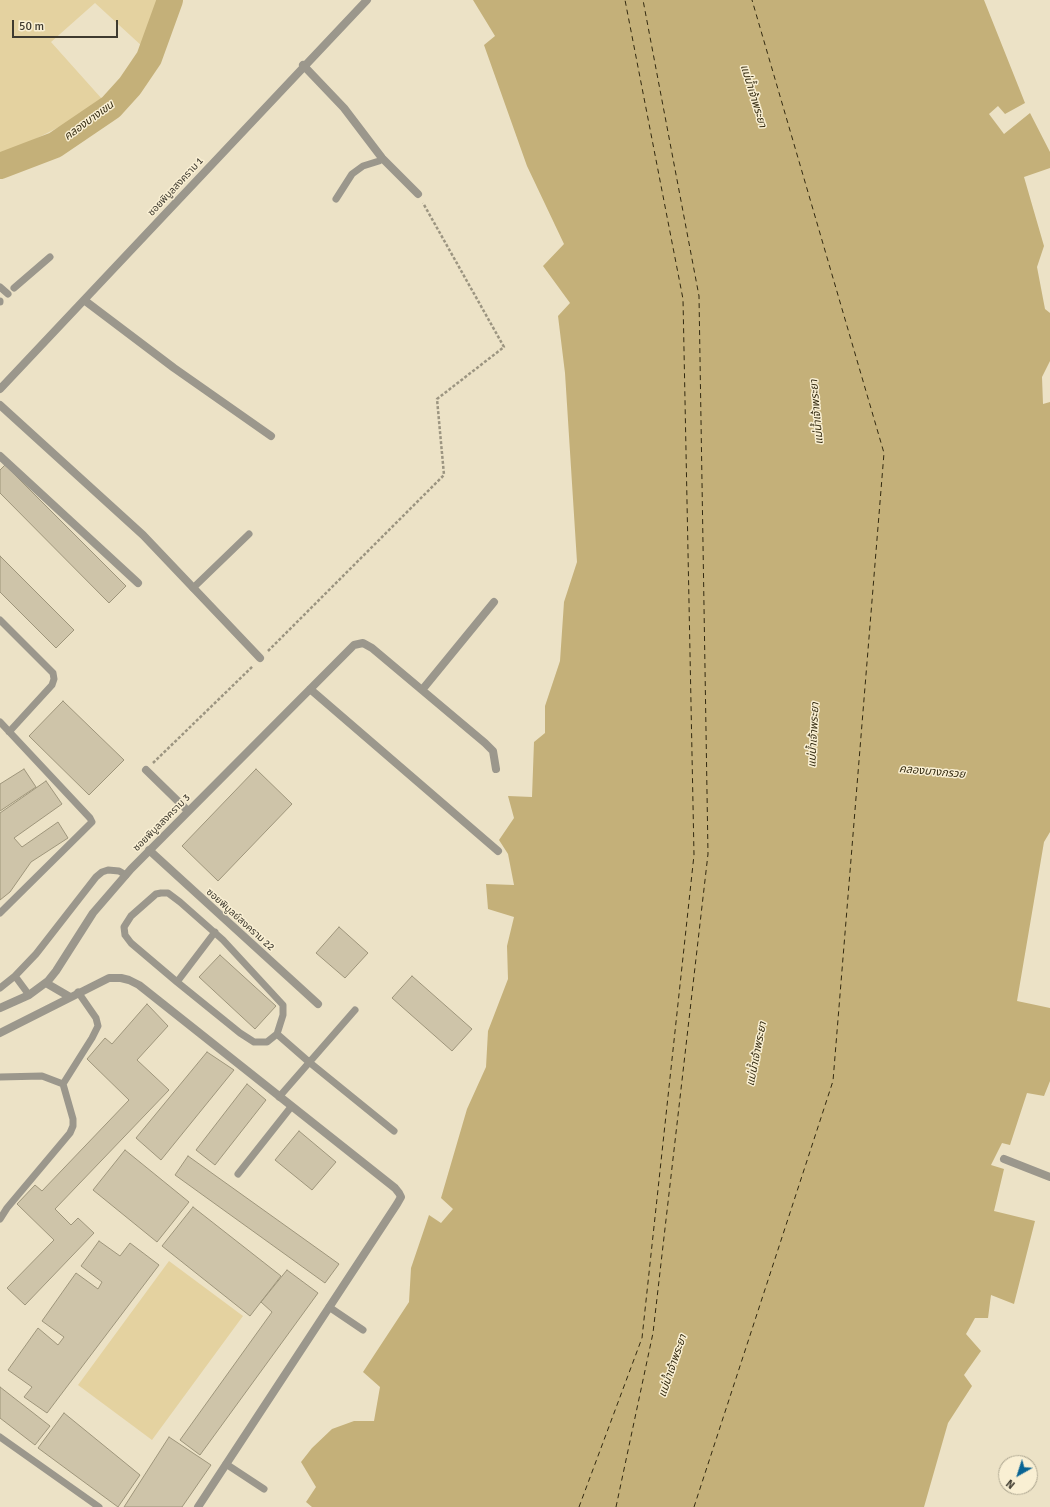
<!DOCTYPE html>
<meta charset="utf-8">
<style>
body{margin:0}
#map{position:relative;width:1050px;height:1507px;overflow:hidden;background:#ece2c6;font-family:Signika,sans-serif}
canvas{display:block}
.north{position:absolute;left:998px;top:1455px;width:40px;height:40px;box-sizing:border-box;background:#f9efd3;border:1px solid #aea791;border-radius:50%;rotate:219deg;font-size:11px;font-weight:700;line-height:16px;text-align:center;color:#3e3a2f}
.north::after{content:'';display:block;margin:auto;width:14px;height:18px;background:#096494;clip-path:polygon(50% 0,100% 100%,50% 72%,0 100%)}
.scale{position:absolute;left:12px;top:20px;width:106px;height:18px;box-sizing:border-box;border:2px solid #3e3a2f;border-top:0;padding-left:5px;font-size:12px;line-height:14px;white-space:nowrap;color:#3e3a2f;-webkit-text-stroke:3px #f9efd3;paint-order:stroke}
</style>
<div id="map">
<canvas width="1050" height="1507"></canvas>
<div class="north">N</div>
<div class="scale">50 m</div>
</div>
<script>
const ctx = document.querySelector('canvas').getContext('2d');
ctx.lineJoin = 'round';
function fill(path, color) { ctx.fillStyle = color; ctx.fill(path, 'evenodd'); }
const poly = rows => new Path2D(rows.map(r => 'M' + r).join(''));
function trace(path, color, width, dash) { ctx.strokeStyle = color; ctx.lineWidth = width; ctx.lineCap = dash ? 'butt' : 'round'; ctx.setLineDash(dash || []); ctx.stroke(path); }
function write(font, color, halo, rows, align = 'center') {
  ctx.font = font + ' Signika,"Noto Sans Thai",sans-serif'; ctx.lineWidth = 3; ctx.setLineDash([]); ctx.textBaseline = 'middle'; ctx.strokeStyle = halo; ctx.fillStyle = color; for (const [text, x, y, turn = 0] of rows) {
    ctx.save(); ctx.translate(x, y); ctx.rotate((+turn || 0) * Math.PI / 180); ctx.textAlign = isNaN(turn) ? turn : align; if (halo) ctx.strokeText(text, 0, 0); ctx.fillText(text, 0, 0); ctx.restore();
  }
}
fill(poly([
 [0,0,161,0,143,47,95,3,51,42,102,99,98,104,59,127,0,157],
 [169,1261,243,1316,152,1440,78,1385]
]), '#e4d2a0');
fill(poly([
 [473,0,984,0,1025,103,1005,114,998,106,989,114,1004,134,1030,113,1050,152,1050,168,1024,177,1044,246,1037,267,1045,309,1050,313,1050,361,1042,377,1043,404,1050,402,1050,832,1044,842,1017,1001,1050,1008,1050,1081,1044,1096,1027,1093,1010,1145,1002,1143,991,1165,1004,1169,994,1211,1035,1221,1014,1304,991,1295,988,1318,975,1318,966,1334,981,1351,964,1375,972,1386,948,1423,924,1507,312,1507,306,1502,316,1487,301,1462,312,1448,332,1429,354,1421,374,1421,380,1387,363,1372,409,1302,411,1268,429,1215,441,1223,453,1209,441,1198,467,1109,486,1067,488,1031,508,979,507,946,514,917,488,909,486,884,514,885,508,854,499,840,514,818,508,796,532,797,534,742,545,733,545,706,560,661,564,602,577,562,565,373,558,316,570,303,543,266,564,244,527,166,484,45,495,36]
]), '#c4b079');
trace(poly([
 [0,166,55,145,111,107,130,86,149,58,170,0]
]), '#c4b079', 26);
trace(poly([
 [579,1507,642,1338,694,855,683,299,625,0],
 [616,1507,653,1333,708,854,699,296,643,0],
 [694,1507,833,1081,884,453,752,0]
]), '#332a10', 1, [5, 4]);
const building = poly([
 [5,465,126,586,109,603,0,493,0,470,5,465],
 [0,556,74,630,56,648,0,592,0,556],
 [63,701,124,760,89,795,29,736,63,701],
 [24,769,36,787,0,811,0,784,24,769],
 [256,769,292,804,218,881,182,846,256,769],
 [46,781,62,804,14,838,22,847,58,822,68,838,31,862,10,892,0,900,0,813,46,781],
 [339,927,368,953,345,978,316,953,339,927],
 [220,955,276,1006,255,1029,199,977,220,955],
 [412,976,472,1029,452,1051,392,998,412,976],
 [147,1004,168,1026,137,1060,169,1090,55,1209,71,1225,78,1218,94,1233,25,1305,7,1288,54,1240,17,1204,35,1185,42,1191,129,1100,87,1059,105,1038,112,1044,147,1004],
 [207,1052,234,1070,161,1160,136,1138,207,1052],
 [247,1084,266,1100,215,1165,196,1150,247,1084],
 [299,1131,336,1162,312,1190,275,1160,299,1131],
 [125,1150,189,1202,157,1242,93,1190,125,1150],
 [188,1156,339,1264,325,1283,175,1175,188,1156],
 [193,1207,281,1276,250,1316,162,1246,193,1207],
 [99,1241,120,1256,130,1243,159,1265,47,1413,24,1397,32,1387,8,1370,38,1328,58,1345,64,1337,42,1321,76,1273,98,1289,102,1282,81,1266,99,1241],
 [287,1270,318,1293,200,1455,180,1440,272,1312,261,1302,287,1270],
 [0,1387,50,1426,35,1445,0,1418,0,1387],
 [64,1413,140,1475,118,1507,38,1448,64,1413],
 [169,1437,211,1465,182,1507,124,1507,169,1437]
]);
fill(building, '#cec4a9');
trace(building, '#9e957b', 1);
trace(poly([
 [268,651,444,475,437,399,504,347,423,203],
 [153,763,253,666]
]), '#9c9581', 2.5, [3, 2]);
trace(poly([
 [336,199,352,174,363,166,379,161,382,158],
 [0,287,8,294],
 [14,288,50,257],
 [0,302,0,301],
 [193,588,249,534],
 [0,620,53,673,54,679,52,685,9,732],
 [0,722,90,818,92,822,0,913],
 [177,982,215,932],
 [0,988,15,976],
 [29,995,15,976,36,954,96,877,102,872,108,870,119,871,126,875],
 [277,1034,283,1015,283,1005,223,940,180,902,168,893,161,893,156,894,131,916,124,927,125,935,131,943,177,982,240,1033,254,1042,267,1042,277,1034,309,1062,394,1131],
 [0,1077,42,1076,63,1084],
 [279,1097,355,1010],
 [238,1174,291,1107],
 [0,1219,7,1208,70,1133,73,1126,73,1119,63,1084,92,1038,98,1026,96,1018,78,992],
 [329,1307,363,1330],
 [0,1437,99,1507],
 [226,1464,264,1489]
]), '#9b978c', 7);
trace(poly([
 [303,65,344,108,382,158,418,194],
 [84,300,174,368,271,436],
 [0,389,367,0],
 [0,405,143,535,260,658],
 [0,456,138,583],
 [310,689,498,851],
 [422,690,494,602],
 [146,770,188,811],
 [149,850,318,1004],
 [46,983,70,997],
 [0,1008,29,995,48,981,56,971,93,913,131,869,354,645,363,643,372,648,485,743,493,751,496,769],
 [0,1033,109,978,121,978,129,980,139,985,395,1188,399,1193,401,1197,397,1204,198,1507],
 [1004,1159,1050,1177]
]), '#9b978c', 8);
write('10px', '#3e3a2f', '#f9efd3', [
 ["ซอยพิบูลสงคราม 1",176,187,-47],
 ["ซอยพิบูลสงคราม 3",162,823,-45],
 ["ซอยพิบูลย์สงคราม 22",240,920,42]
]);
write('italic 11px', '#332a10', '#f9efd3', [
 ["แม่น้ำเจ้าพระยา",753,96,73],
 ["คลองบางเขน",89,121,-36],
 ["แม่น้ำเจ้าพระยา",817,412,-95],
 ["แม่น้ำเจ้าพระยา",814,735,-87],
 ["คลองบางกรวย",932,772,5],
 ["แม่น้ำเจ้าพระยา",757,1054,-79],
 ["แม่น้ำเจ้าพระยา",673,1366,-71]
]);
</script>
